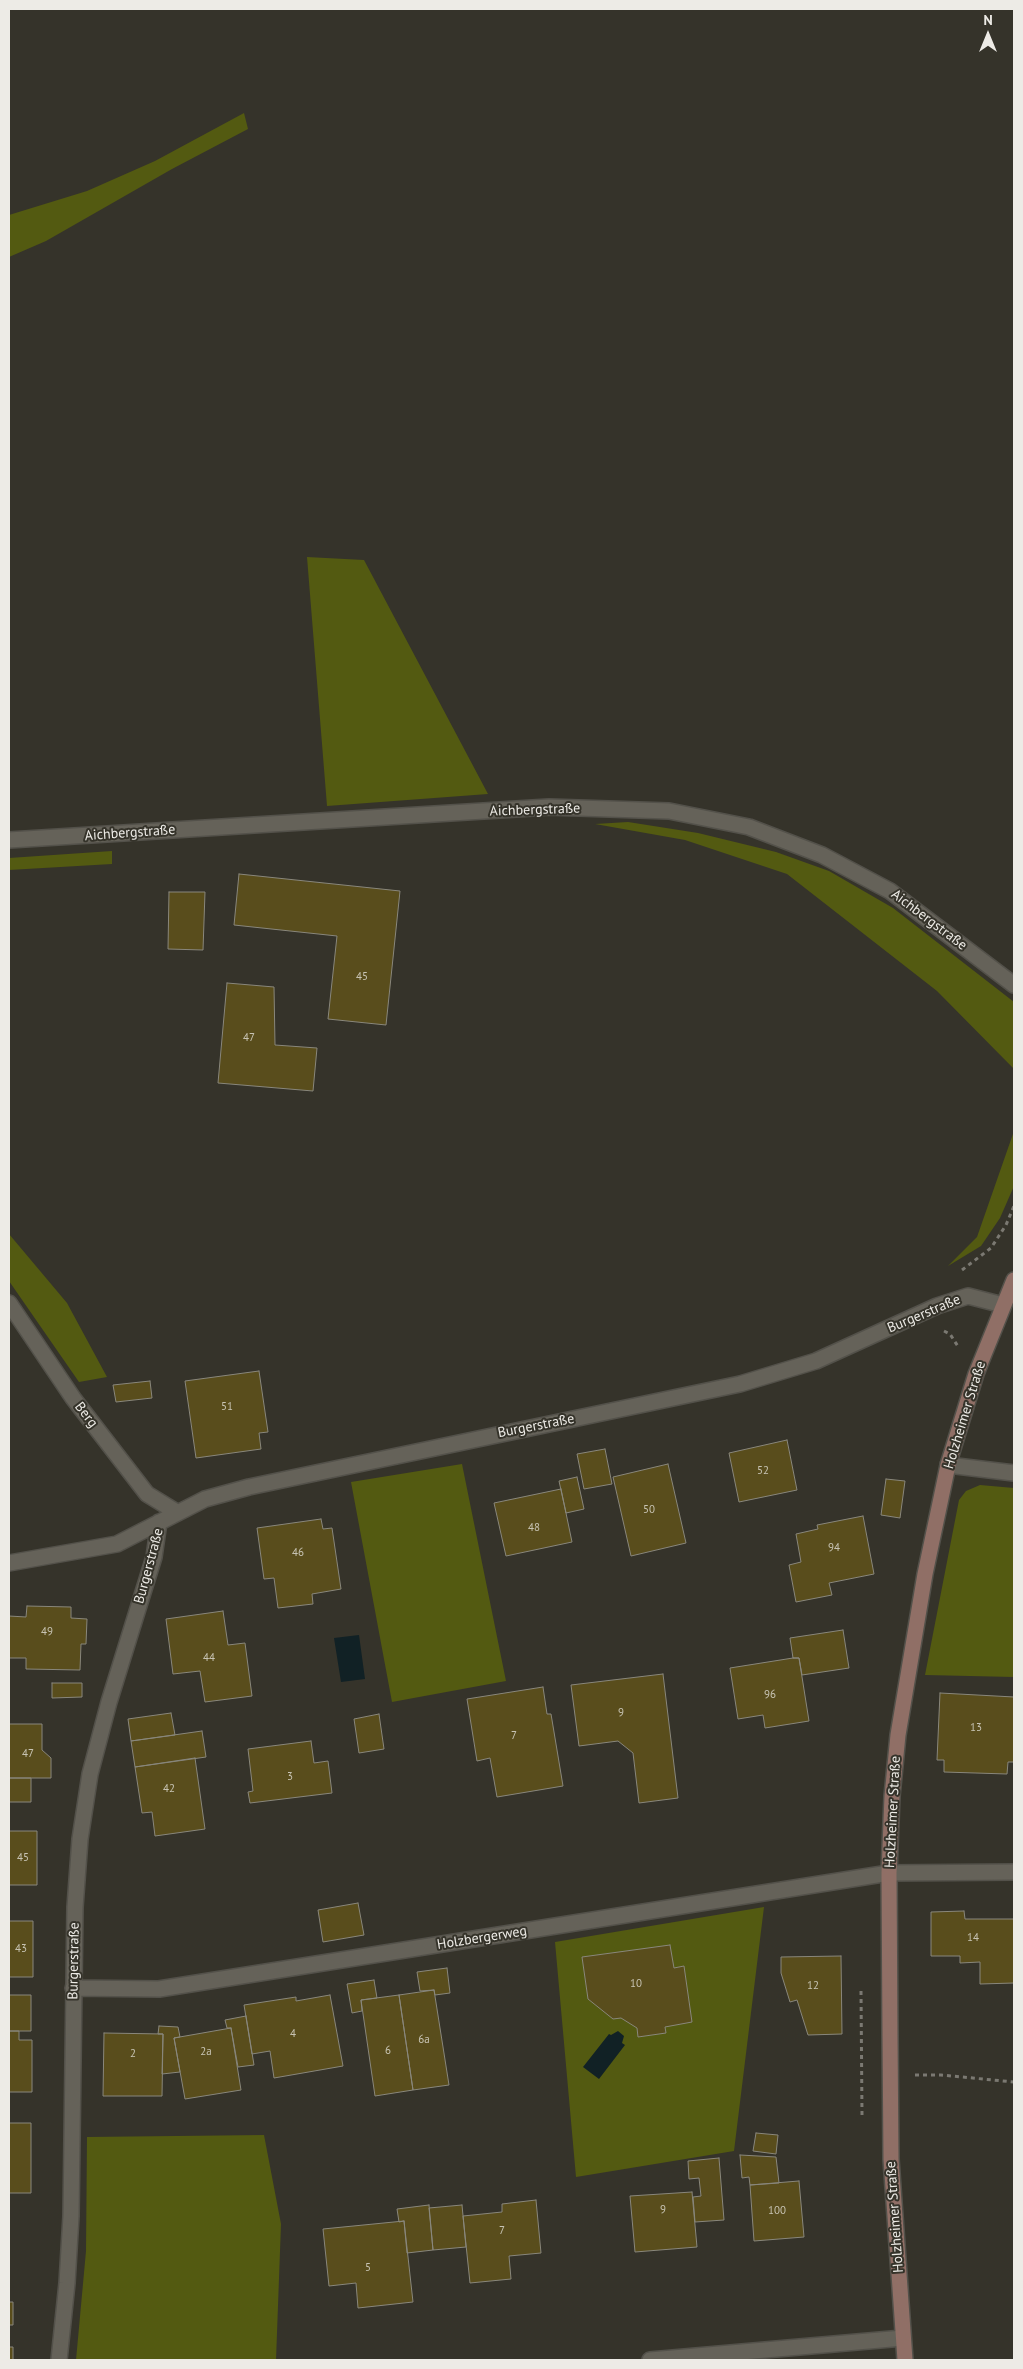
<!DOCTYPE html>
<meta charset="utf-8">
<style>
body{margin:0}
#map{position:relative;width:1023px;height:2369px;overflow:hidden;background:#35332a;font-family:"PT Sans",sans-serif}
canvas{display:block}
.frame{position:absolute;inset:0;border:10px solid #edebe6;pointer-events:none}
.north{position:absolute;left:963px;top:10px;width:50px;height:50px;-webkit-text-stroke:4px #35332a;paint-order:stroke;rotate:0deg;font-size:14px;font-weight:700;line-height:20px;text-align:center;color:#edebe6}
.north::after{content:'';display:block;margin:auto;width:18px;height:22px;background:#edebe6;clip-path:polygon(50% 0,100% 100%,50% 72%,0 100%)}
</style>
<div id="map">
<canvas width="1023" height="2369"></canvas>
<div class="frame"></div>
<div class="north">N</div>
</div>
<script>
const ctx = document.querySelector('canvas').getContext('2d');
ctx.lineJoin = 'round';
function fill(path, color) { ctx.fillStyle = color; ctx.fill(path, 'evenodd'); }
const poly = rows => new Path2D(rows.map(r => 'M' + r).join(''));
function trace(path, color, width, dash) { ctx.strokeStyle = color; ctx.lineWidth = width; ctx.lineCap = dash ? 'butt' : 'round'; ctx.setLineDash(dash || []); ctx.stroke(path); }
function write(font, color, halo, rows, align = 'center') {
  ctx.font = font + ' "PT Sans",sans-serif'; ctx.lineWidth = 4; ctx.setLineDash([]); ctx.textBaseline = 'middle'; ctx.strokeStyle = halo; ctx.fillStyle = color; for (const [text, x, y, turn = 0] of rows) {
    ctx.save(); ctx.translate(x, y); ctx.rotate((+turn || 0) * Math.PI / 180); ctx.textAlign = isNaN(turn) ? turn : align; if (halo) ctx.strokeText(text, 0, 0); ctx.fillText(text, 0, 0); ctx.restore();
  }
}
fill(poly([
 [244,113,248,129,172,169,46,241,9,257,9,215,87,191,155,161],
 [307,557,364,560,488,794,327,806],
 [628,822,698,833,776,852,829,871,893,908,1014,1002,1014,1069,937,991,787,874,685,840,595,824],
 [112,851,112,864,9,870,9,858],
 [1014,1131,1014,1186,1000,1218,981,1246,948,1266,977,1237],
 [9,1234,67,1303,107,1377,79,1382,9,1281],
 [462,1464,506,1681,392,1702,351,1482],
 [980,1485,1014,1488,1014,1677,925,1675,959,1500,966,1491],
 [764,1907,734,2151,576,2177,555,1942],
 [264,2135,281,2224,276,2360,76,2360,86,2251,87,2137]
]), '#535a11');
fill(poly([
 [359,1635,365,1679,341,1682,334,1638],
 [618,2031,624,2036,622,2043,625,2045,599,2079,583,2067,609,2034,611,2035]
]), '#112125');
const building = poly([
 [239,874,400,891,386,1025,328,1019,337,936,234,925,239,874],
 [169,892,205,892,203,950,168,949,169,892],
 [227,983,274,987,275,1045,317,1048,313,1091,218,1083,227,983],
 [259,1371,268,1432,259,1433,261,1449,196,1458,185,1381,259,1371],
 [150,1381,152,1398,116,1402,113,1385,150,1381],
 [787,1440,797,1490,739,1502,729,1453,787,1440],
 [605,1449,612,1484,584,1489,577,1454,605,1449],
 [668,1464,686,1543,631,1556,613,1477,668,1464],
 [577,1477,584,1509,566,1513,559,1481,577,1477],
 [886,1479,905,1481,900,1518,881,1515,886,1479],
 [561,1489,572,1542,506,1556,494,1503,561,1489],
 [863,1516,874,1574,829,1583,832,1595,796,1602,789,1565,801,1562,796,1534,818,1529,817,1525,863,1516],
 [321,1519,323,1529,332,1528,341,1589,312,1594,313,1604,278,1608,274,1578,264,1579,257,1528,321,1519],
 [27,1606,71,1607,71,1618,87,1619,86,1644,81,1644,80,1670,26,1669,26,1658,9,1658,9,1616,26,1617,27,1606],
 [223,1611,228,1645,245,1643,252,1696,205,1702,200,1671,173,1674,166,1619,223,1611],
 [843,1630,849,1668,802,1675,799,1658,793,1658,790,1638,843,1630],
 [793,1658,799,1658,809,1721,765,1728,763,1715,738,1719,730,1668,793,1658],
 [663,1674,678,1798,639,1803,633,1753,618,1741,579,1746,571,1685,663,1674],
 [52,1683,82,1683,82,1697,52,1698,52,1683],
 [543,1687,547,1714,551,1714,563,1786,497,1797,490,1758,477,1761,467,1699,543,1687],
 [940,1693,1014,1697,1014,1762,1008,1762,1007,1774,944,1772,944,1760,937,1760,940,1693],
 [171,1713,175,1735,131,1741,128,1719,171,1713],
 [379,1714,384,1749,359,1753,354,1719,379,1714],
 [9,1724,42,1724,42,1750,51,1758,51,1778,9,1778,9,1724],
 [202,1731,206,1757,135,1767,131,1741,202,1731],
 [311,1741,314,1763,328,1761,332,1793,250,1803,248,1792,253,1791,248,1749,311,1741],
 [195,1758,205,1829,155,1836,152,1812,142,1813,135,1767,195,1758],
 [9,1778,31,1778,31,1802,9,1802,9,1778],
 [9,1831,37,1831,37,1885,9,1885,9,1831],
 [358,1903,364,1935,323,1942,318,1910,358,1903],
 [964,1911,965,1919,1014,1919,1014,1983,980,1984,980,1962,960,1963,960,1956,931,1956,931,1912,964,1911],
 [9,1921,33,1921,33,1977,9,1977,9,1921],
 [670,1945,674,1968,684,1966,692,2022,665,2027,666,2033,638,2037,637,2028,621,2018,613,2019,588,1999,582,1957,670,1945],
 [841,1956,842,2034,808,2035,797,2000,790,2002,781,1973,781,1957,841,1956],
 [447,1968,450,1993,435,1995,434,1990,420,1991,417,1972,447,1968],
 [374,1980,377,1998,361,2000,362,2011,352,2013,347,1984,374,1980],
 [434,1990,449,2085,413,2090,399,1995,434,1990],
 [9,1995,31,1995,31,2031,9,2031,9,1995],
 [330,1995,343,2066,274,2078,270,2051,252,2054,244,2005,296,1997,296,2001,330,1995],
 [399,1995,413,2090,375,2096,361,2000,399,1995],
 [246,2016,254,2065,238,2067,231,2028,227,2028,225,2020,246,2016],
 [159,2026,178,2027,180,2037,174,2038,180,2072,162,2074,163,2034,158,2034,159,2026],
 [231,2028,241,2090,185,2099,174,2038,231,2028],
 [9,2031,19,2031,19,2040,32,2040,32,2092,9,2092,9,2031],
 [104,2033,163,2034,162,2096,103,2096,104,2033],
 [9,2123,31,2123,31,2193,9,2193,9,2123],
 [756,2133,778,2135,776,2154,753,2151,756,2133],
 [740,2155,776,2157,779,2183,750,2185,749,2177,742,2178,740,2155],
 [719,2158,724,2220,695,2222,693,2197,701,2196,699,2178,689,2179,688,2161,719,2158],
 [799,2181,804,2237,754,2241,750,2185,799,2181],
 [692,2192,697,2247,635,2252,630,2196,692,2192],
 [536,2200,541,2253,509,2256,511,2279,470,2283,463,2216,502,2212,502,2204,536,2200],
 [429,2205,433,2250,407,2253,404,2221,399,2222,397,2209,429,2205],
 [462,2205,466,2247,433,2250,429,2208,462,2205],
 [404,2221,413,2302,358,2308,356,2283,329,2286,323,2229,404,2221],
 [9,2302,13,2302,13,2325,9,2325,9,2302],
 [9,2347,13,2347,13,2360,9,2360,9,2347]
]);
fill(building, '#594d1c');
trace(building, '#89877c', 1);
const street = poly([
 [9,840,549,807,669,811,749,827,822,855,890,891,1014,985],
 [9,1303,73,1398,147,1494,178,1513],
 [948,1465,1014,1473],
 [9,1563,117,1544,205,1499,249,1487,740,1384,816,1361,937,1306,968,1296,1003,1305],
 [73,1988,159,1989,889,1873,1014,1872],
 [59,2360,67,2283,71,2216,75,1907,80,1839,90,1774,109,1702,154,1557,159,1522],
 [650,2360,903,2338]
]);
const secondary = poly([
 [905,2360,891,2159,890,2035,889,1873,892,1796,898,1735,925,1574,948,1465,976,1374,1014,1280]
]);
trace(street, '#53514a', 18);
trace(secondary, '#53514a', 18);
trace(poly([
 [962,1270,991,1248,1006,1225,1014,1206],
 [944,1331,950,1334,959,1348],
 [861,1991,862,2115],
 [915,2075,941,2075,1014,2082]
]), '#7b7972', 3, [4, 4]);
trace(street, '#656259', 15);
trace(secondary, '#906f66', 15);
write('11px', '#c8c4b4', null, [
 ["45",362,977],
 ["47",249,1038],
 ["51",227,1407],
 ["52",763,1471],
 ["50",649,1510],
 ["48",534,1528],
 ["94",834,1548],
 ["46",298,1553],
 ["49",47,1632],
 ["44",209,1658],
 ["96",770,1695],
 ["9",621,1713],
 ["13",976,1728],
 ["7",514,1736],
 ["47",28,1754],
 ["3",290,1777],
 ["42",169,1789],
 ["45",23,1858],
 ["14",973,1938],
 ["43",21,1949],
 ["10",636,1984],
 ["12",813,1986],
 ["4",293,2034],
 ["6a",424,2040],
 ["6",388,2051],
 ["2a",206,2052],
 ["2",133,2054],
 ["9",663,2210],
 ["100",777,2211],
 ["7",502,2231],
 ["5",368,2268]
]);
write('14px', '#edebe6', '#35332a', [
 ["Aichbergstraße",535,810,-2],
 ["Aichbergstraße",130,833,-4],
 ["Aichbergstraße",929,920,37],
 ["Burgerstraße",924,1314,-23],
 ["Berg",86,1415,52],
 ["Holzheimer Straße",965,1415,-73],
 ["Burgerstraße",536,1426,-11],
 ["Burgerstraße",149,1566,-75],
 ["Holzheimer Straße",893,1812,-87],
 ["Holzbergerweg",482,1938,-9],
 ["Burgerstraße",74,1961,-89],
 ["Holzheimer Straße",895,2217,-94]
]);
</script>
